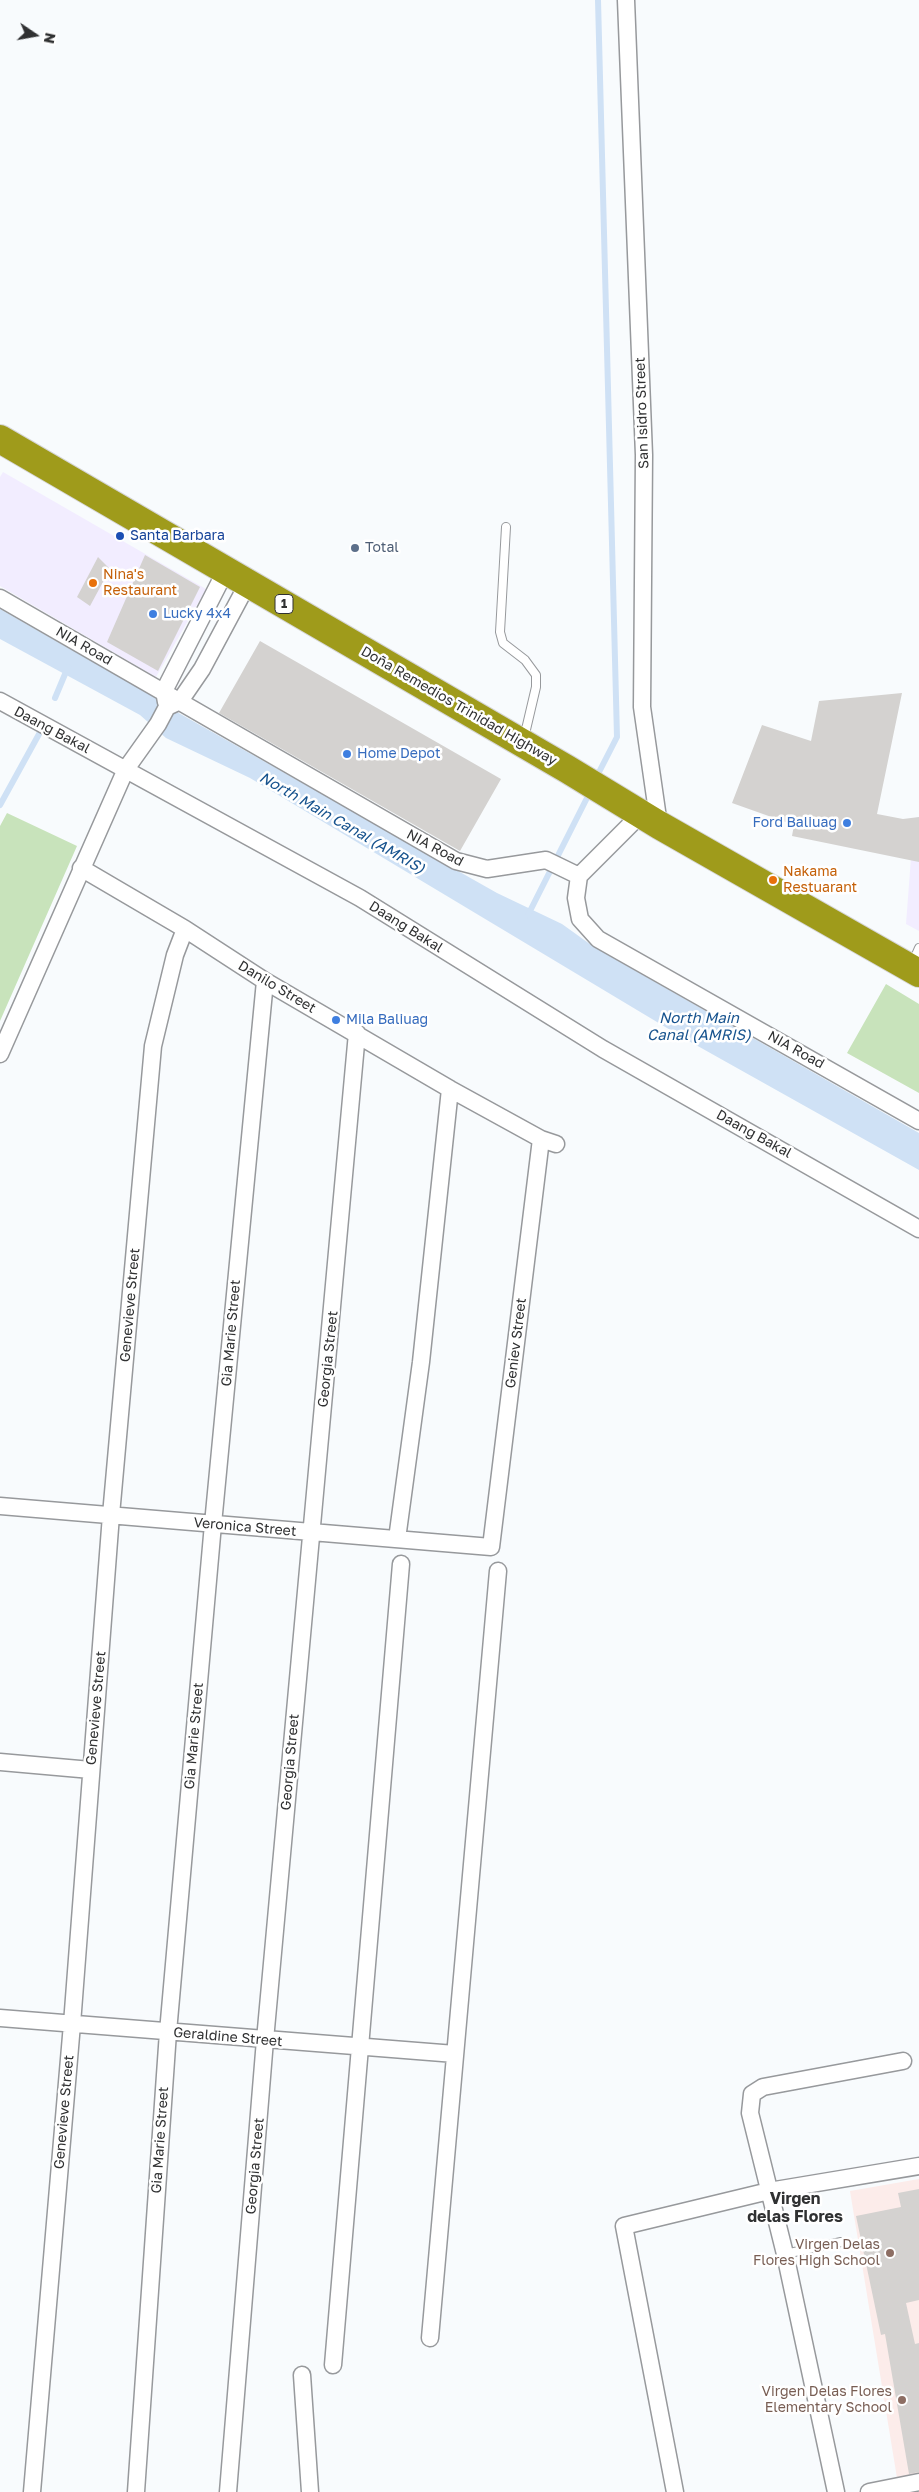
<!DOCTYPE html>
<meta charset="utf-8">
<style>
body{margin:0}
#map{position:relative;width:919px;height:2492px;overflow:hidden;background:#f8fbfd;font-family:"Golos Text",sans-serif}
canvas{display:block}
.north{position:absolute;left:10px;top:10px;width:50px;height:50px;-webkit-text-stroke:4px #fff;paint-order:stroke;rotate:102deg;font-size:14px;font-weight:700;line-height:20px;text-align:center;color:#303132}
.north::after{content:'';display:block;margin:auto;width:18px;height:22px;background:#303132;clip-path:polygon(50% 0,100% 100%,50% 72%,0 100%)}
</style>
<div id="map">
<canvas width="919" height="2492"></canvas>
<div class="north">N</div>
</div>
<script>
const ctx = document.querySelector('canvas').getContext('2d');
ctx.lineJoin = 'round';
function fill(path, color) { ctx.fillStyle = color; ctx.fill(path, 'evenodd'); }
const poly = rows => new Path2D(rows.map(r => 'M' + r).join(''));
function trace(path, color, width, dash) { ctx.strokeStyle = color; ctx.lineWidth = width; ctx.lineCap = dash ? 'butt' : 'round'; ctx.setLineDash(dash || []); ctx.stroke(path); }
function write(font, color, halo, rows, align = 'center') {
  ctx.font = font + ' "Golos Text",sans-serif'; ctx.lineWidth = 5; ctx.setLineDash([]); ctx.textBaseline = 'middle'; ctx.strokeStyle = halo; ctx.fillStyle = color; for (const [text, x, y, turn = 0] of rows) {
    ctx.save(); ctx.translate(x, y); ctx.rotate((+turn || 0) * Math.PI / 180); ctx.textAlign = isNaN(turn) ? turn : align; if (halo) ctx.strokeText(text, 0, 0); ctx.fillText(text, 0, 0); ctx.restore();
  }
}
fill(poly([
 [3,472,206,589,156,677,0,586,0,477],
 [919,817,919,931,906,924,914,818]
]), '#f2edff');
fill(poly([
 [919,2179,919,2474,897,2478,850,2191]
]), '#fcecea');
fill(poly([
 [7,813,77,846,0,1021,0,826],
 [886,984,919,1004,919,1093,847,1053]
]), '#c8e3bb');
fill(poly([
 [0,609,112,673,154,694,168,707,497,893,562,924,594,947,919,1133,919,1170,687,1040,250,778,166,738,140,715,0,639]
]), '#cfe1f5');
trace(poly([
 [55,698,68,667],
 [596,778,617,737,598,0],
 [0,805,44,725],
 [528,915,591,790]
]), '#cfe1f5', 6);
fill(poly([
 [145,555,200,587,158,671,107,642],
 [98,557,110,569,90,606,77,597],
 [260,641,501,779,460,851,219,713],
 [902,693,877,814,903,819,919,817,919,862,792,836,794,825,732,803,762,725,811,741,819,701],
 [919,2189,919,2300,906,2303,915,2344,919,2343,919,2472,909,2474,885,2334,881,2335,856,2216,901,2207,898,2193]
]), '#d4d2d0');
const lane = poly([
 [506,527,500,632,503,643,525,660,536,675,536,687,524,738],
 [912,964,919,948],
 [785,2254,841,2242]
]);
const street = poly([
 [626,0,644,455,642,707,659,825],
 [0,598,456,861,487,869,546,860,579,876],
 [0,701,360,898,603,1049,919,1229],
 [166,702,164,691,226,570],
 [81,868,185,929,265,981,450,1089,541,1139,556,1144],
 [579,876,576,898,580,919,598,939,919,1121],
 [579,876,641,814],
 [0,1054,126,769,158,724,167,707,180,701,202,669,248,583],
 [0,1506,491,1547,541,1139],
 [397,1539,421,1362,450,1089],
 [0,1762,91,1770],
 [0,2018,455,2054],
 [430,2338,498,1571],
 [333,2365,401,1564],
 [302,2375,310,2492],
 [32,2492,72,2024,111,1515,153,1046,175,955,185,929],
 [136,2492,168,2032,213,1524,265,981],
 [228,2492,265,2040,357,1033],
 [675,2492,624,2226,769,2191,919,2166],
 [836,2492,785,2254,750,2113,752,2094,763,2087,903,2061],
 [869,2492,919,2482]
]);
const highway = poly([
 [0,439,567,769,659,825,919,973]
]);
trace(lane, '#97999c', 10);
trace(street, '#97999c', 19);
trace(highway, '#d6d6d6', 30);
trace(lane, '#fff', 8);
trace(street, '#fff', 16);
trace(highway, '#9f9b1b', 28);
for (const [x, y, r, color] of [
 [120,536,5,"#1a4fb4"],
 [355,548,5,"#5c6f8a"],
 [93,583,5,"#e8710a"],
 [153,614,5,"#3f7fe0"],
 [347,754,5,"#3f7fe0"],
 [847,823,5,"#3f7fe0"],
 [773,880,5,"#e8710a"],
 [336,1020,5,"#3f7fe0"],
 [890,2253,5,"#8d6e63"],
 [902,2400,5,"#8d6e63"]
]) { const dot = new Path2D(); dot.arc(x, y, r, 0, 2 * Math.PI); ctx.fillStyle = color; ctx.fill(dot); trace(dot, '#fff', 2); }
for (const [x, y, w] of [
 [284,604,18]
]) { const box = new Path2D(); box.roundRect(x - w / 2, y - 9.5, w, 19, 4); ctx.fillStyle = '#fff'; ctx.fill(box); trace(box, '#303132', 1); }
write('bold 12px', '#303132', null, [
 ["1",284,604]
]);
write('14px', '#303132', '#fff', [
 ["San Isidro Street",642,413,-92],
 ["NIA Road",84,646,30],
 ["Doña Remedios Trinidad Highway",459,706,30],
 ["Daang Bakal",52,730,28],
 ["NIA Road",435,848,28],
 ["Daang Bakal",406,927,32],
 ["Danilo Street",277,987,31],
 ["NIA Road",796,1050,29],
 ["Daang Bakal",754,1134,29],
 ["Genevieve Street",130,1305,-85],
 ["Gia Marie Street",231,1333,-85],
 ["Geniev Street",516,1343,-83],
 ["Georgia Street",328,1359,-84],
 ["Veronica Street",245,1527,5],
 ["Genevieve Street",96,1708,-85],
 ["Gia Marie Street",194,1736,-85],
 ["Georgia Street",290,1762,-85],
 ["Geraldine Street",228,2037,5],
 ["Genevieve Street",64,2112,-85],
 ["Gia Marie Street",160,2140,-86],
 ["Georgia Street",255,2166,-85]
]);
write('14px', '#164399', '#fff', [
 ["Santa Barbara",130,536]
], 'left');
write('14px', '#4e5e75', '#fff', [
 ["Total",365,548]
], 'left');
write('14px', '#c56008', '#fff', [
 ["Nina's",103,575],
 ["Restaurant",103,591],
 ["Nakama",783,872],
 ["Restuarant",783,888]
], 'left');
write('14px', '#366cbe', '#fff', [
 ["Lucky 4x4",163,614],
 ["Home Depot",357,754],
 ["Ford Baliuag",837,823,"right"],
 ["Mila Baliuag",346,1020]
], 'left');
write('14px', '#785e54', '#fff', [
 ["Virgen Delas",880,2245],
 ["Flores High School",880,2261],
 ["Virgen Delas Flores",892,2392],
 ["Elementary School",892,2408]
], 'right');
write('italic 15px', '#17538e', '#fff', [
 ["North Main Canal (AMRIS)",342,823,30],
 ["North Main",699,1018],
 ["Canal (AMRIS)",699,1035]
]);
write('bold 16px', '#303132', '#fff', [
 ["Virgen",795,2199],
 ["delas Flores",795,2217]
]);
</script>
